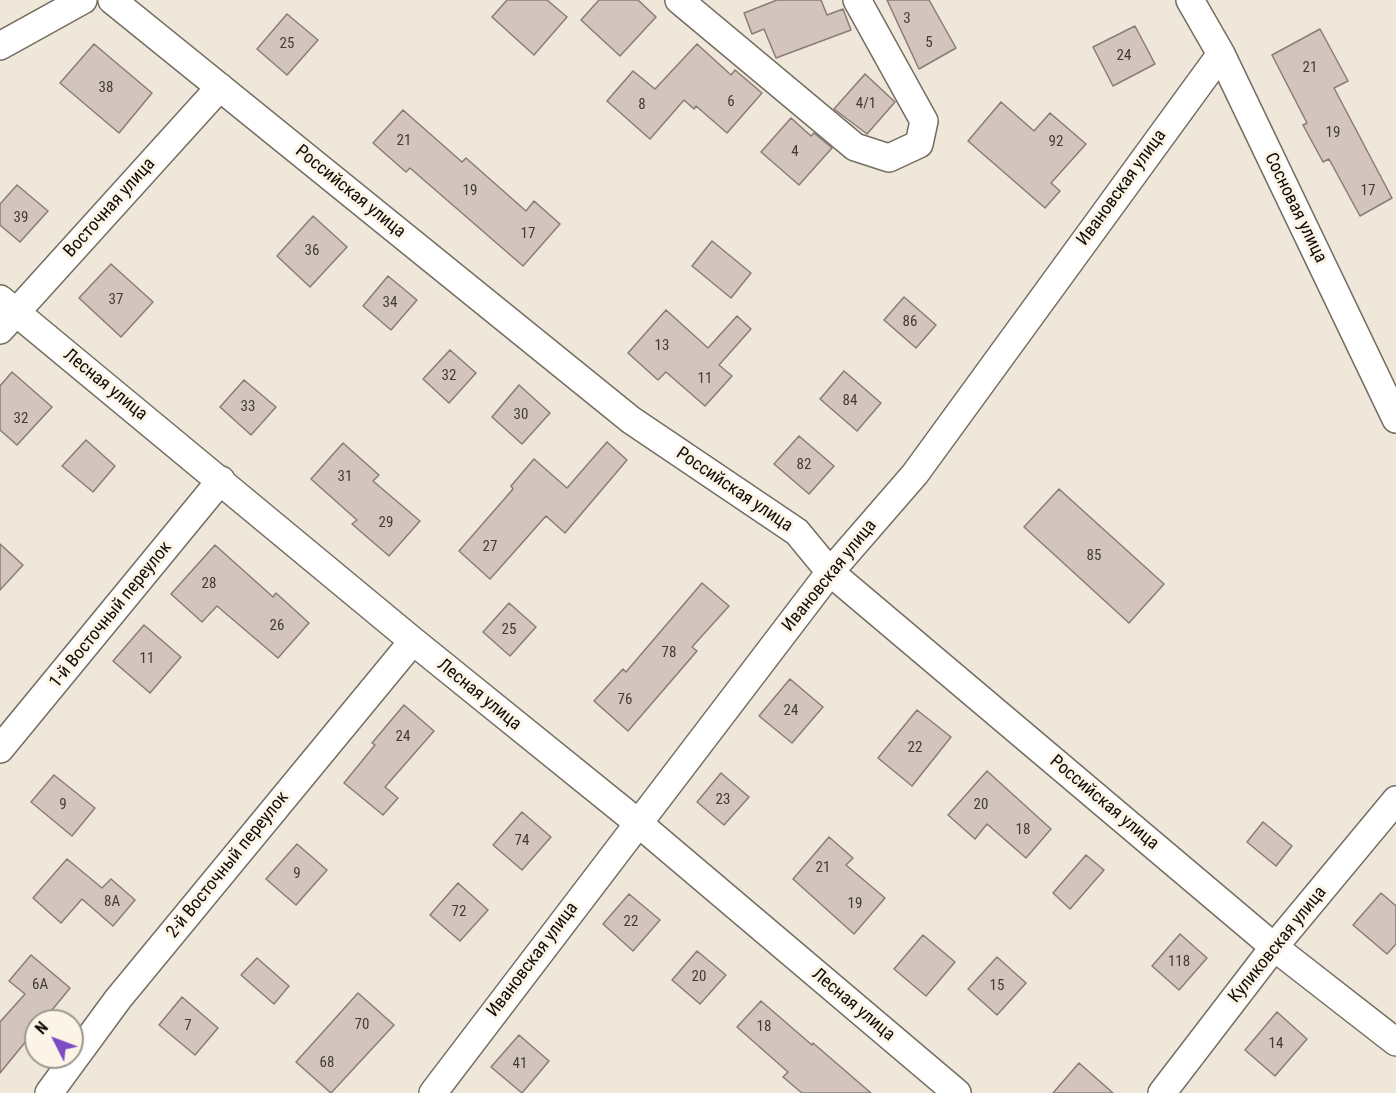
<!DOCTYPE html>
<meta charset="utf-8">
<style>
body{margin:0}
#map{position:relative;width:1396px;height:1093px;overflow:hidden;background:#efe7d9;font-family:"Roboto Condensed",sans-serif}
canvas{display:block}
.north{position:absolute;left:24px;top:1009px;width:60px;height:60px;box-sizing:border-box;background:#fcf4e6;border:2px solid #9e988e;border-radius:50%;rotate:312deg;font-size:16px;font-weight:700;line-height:24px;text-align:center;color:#100d09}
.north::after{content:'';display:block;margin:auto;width:21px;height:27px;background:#7d4bc3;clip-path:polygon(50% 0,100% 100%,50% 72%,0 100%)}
</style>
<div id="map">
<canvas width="1396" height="1093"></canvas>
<div class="north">N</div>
</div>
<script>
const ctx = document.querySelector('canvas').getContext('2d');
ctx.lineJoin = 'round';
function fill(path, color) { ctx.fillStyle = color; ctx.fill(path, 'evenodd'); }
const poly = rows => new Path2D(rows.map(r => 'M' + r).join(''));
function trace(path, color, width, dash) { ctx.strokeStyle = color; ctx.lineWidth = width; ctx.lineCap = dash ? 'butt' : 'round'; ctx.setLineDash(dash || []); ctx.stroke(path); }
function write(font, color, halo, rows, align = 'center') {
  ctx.font = font + ' "Roboto Condensed",sans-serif'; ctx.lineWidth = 6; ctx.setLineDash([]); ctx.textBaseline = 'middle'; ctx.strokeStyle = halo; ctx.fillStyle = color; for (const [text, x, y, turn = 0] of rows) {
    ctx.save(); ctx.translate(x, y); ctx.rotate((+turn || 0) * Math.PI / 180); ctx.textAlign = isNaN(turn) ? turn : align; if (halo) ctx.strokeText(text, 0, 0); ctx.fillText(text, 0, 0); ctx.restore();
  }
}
const building = poly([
 [507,0,547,0,567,17,534,55,492,17,507,0],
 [599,0,638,0,656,17,620,56,581,20,599,0],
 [777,0,821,0,827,15,843,9,851,30,776,58,764,29,752,34,744,13,777,0],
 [887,0,929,0,956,48,919,69,887,0],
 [287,14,318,40,287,75,257,49,287,14],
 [1135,26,1155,64,1113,86,1093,47,1135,26],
 [1320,29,1348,81,1334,88,1392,198,1360,216,1329,159,1323,162,1303,125,1307,123,1272,55,1320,29],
 [94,44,152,93,119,133,60,83,94,44],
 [697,44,731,75,735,70,762,93,727,133,696,106,694,109,684,100,650,139,607,101,633,71,655,89,697,44],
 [865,74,895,102,867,134,834,109,865,74],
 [1001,102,1034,131,1050,113,1086,144,1051,183,1060,191,1045,208,968,141,1001,102],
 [403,110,462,162,466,158,526,211,534,201,560,224,523,266,410,168,406,172,373,143,403,110],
 [791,118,811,136,814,133,832,148,799,185,761,152,791,118],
 [17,185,48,211,20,242,0,225,0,204,17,185],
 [313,216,347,247,310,287,277,256,313,216],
 [712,241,751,273,731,298,692,266,712,241],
 [111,264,153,302,121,337,79,298,111,264],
 [388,276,417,300,391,330,363,306,388,276],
 [904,297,936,325,916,348,884,320,904,297],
 [666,310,708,348,737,316,751,329,719,365,732,376,705,406,666,372,658,380,628,353,666,310],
 [450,350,476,373,449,403,423,379,450,350],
 [844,371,881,403,857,431,820,399,844,371],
 [12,372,52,407,17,445,0,430,0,386,12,372],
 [244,380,276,407,251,435,220,407,244,380],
 [519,385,550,413,522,444,492,417,519,385],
 [799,436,834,466,809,494,774,464,799,436],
 [86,440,115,466,93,492,62,466,86,440],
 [607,442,627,460,565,533,546,516,490,579,459,551,513,489,511,486,534,459,567,488,607,442],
 [343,443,379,475,373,481,420,521,389,556,352,524,357,520,311,479,343,443],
 [1059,489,1164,584,1129,623,1024,527,1059,489],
 [0,544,23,565,0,590,0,544],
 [215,545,273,597,276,593,309,623,278,658,217,606,202,622,171,594,215,545],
 [702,583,729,606,692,647,697,651,628,731,594,701,623,669,626,672,702,583],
 [509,603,536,627,510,656,483,632,509,603],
 [144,625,181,657,150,693,113,661,144,625],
 [790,679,823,707,792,743,759,716,790,679],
 [404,705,434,731,385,787,398,798,383,815,344,783,375,745,372,743,404,705],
 [917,710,951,737,912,786,878,758,917,710],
 [987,771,1051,829,1026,858,987,824,975,839,948,815,987,771],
 [721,773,749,797,724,825,697,802,721,773],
 [54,775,95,808,72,836,31,802,54,775],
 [522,812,551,837,522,870,493,845,522,812],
 [1263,822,1292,846,1276,866,1247,842,1263,822],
 [829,837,853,858,846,865,885,898,854,934,793,879,829,837],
 [297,844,327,870,296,905,266,879,297,844],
 [1086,855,1104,870,1070,909,1053,893,1086,855],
 [67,859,102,888,111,879,135,900,113,926,82,899,61,923,33,898,67,859],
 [458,883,488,910,460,941,430,915,458,883],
 [1381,893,1396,906,1396,944,1387,954,1353,925,1381,893],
 [629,894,660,920,633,951,603,924,629,894],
 [1180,934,1207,958,1179,990,1152,966,1180,934],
 [923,935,955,962,926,996,894,969,923,935],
 [697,951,726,975,700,1004,672,980,697,951],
 [31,955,70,988,43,1021,36,1021,36,1029,0,1073,0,1022,25,994,9,981,31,955],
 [997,957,1026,983,997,1015,968,989,997,957],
 [257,958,289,986,274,1004,241,975,257,958],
 [358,993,394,1025,331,1093,296,1062,358,993],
 [182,997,218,1028,195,1055,159,1025,182,997],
 [761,1001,812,1045,813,1043,871,1093,802,1093,783,1077,788,1072,737,1027,761,1001],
 [1277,1012,1307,1039,1275,1076,1245,1050,1277,1012],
 [519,1035,549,1061,522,1093,491,1067,519,1035],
 [1079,1063,1113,1093,1053,1093,1079,1063]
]);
fill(building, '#d4c4be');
trace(building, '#8b7c77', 1.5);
const minor = poly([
 [112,0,631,420,797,532,830,572,1274,947,1396,1042],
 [679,0,855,147,889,158,919,144,924,121,857,0],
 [1190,0,1221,54,1396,419],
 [0,46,83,0],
 [0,299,413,641,637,822,957,1093],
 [0,330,220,87],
 [0,749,221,480],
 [49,1093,118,999,413,641],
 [433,1093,830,572,915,474,1221,54],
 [1162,1093,1274,947,1396,800]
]);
trace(minor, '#746d61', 30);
trace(minor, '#fff', 27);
write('15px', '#413b36', null, [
 ["3",907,19],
 ["5",929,43],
 ["25",287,44],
 ["24",1124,56],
 ["21",1310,68],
 ["38",106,88],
 ["6",731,102],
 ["4/1",866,104],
 ["8",642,105],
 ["19",1333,133],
 ["21",404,141],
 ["92",1056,142],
 ["4",795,152],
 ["19",470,191],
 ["17",1368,191],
 ["39",21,218],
 ["17",528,234],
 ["36",312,251],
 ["37",116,300],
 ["34",390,303],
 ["86",910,322],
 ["13",662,346],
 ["32",449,376],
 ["11",705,379],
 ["84",850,401],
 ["33",248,407],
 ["30",521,415],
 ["32",21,419],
 ["82",804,465],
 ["31",345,477],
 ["29",386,523],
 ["27",490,547],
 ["85",1094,556],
 ["28",209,584],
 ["26",277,626],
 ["25",509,630],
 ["78",669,653],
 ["11",147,659],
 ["76",625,700],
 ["24",791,711],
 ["24",403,737],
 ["22",915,748],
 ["23",723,800],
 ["9",63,805],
 ["20",981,805],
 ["18",1023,830],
 ["74",522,841],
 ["21",823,868],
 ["9",297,874],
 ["8А",112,902],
 ["19",855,904],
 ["72",459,912],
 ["22",631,922],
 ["118",1179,962],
 ["20",699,977],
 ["6А",40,985],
 ["15",997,986],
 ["70",362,1025],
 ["7",188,1026],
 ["18",764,1027],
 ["14",1276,1044],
 ["68",327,1063],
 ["41",520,1064]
]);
write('18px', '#100d09', '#fcf4e6', [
 ["Ивановская улица",1122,188,-54],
 ["Российская улица",350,192,39],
 ["Восточная улица",110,208,-48],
 ["Сосновая улица",1295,208,64],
 ["Лесная улица",105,385,39],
 ["Российская улица",734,490,34],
 ["Ивановская улица",830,576,-51],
 ["1-й Восточный переулок",111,615,-51],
 ["Лесная улица",479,695,39],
 ["Российская улица",1104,803,40],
 ["2-й Восточный переулок",228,865,-51],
 ["Куликовская улица",1278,945,-51],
 ["Ивановская улица",533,960,-53],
 ["Лесная улица",853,1005,40]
]);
</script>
